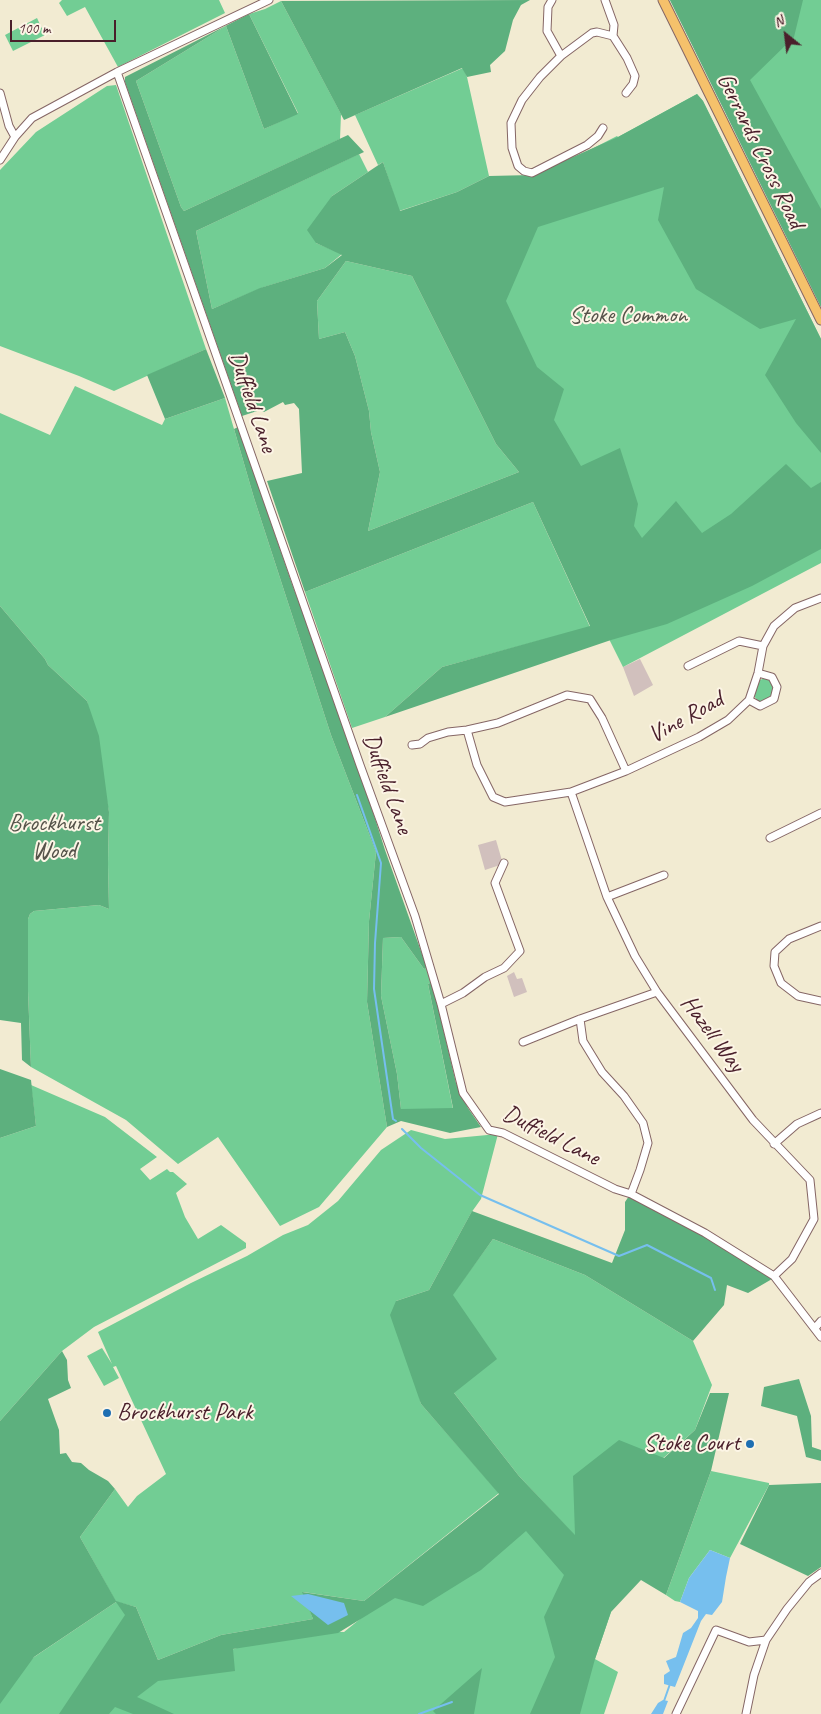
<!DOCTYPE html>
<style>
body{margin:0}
#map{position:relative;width:821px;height:1714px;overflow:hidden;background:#f2ebd2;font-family:Caveat,sans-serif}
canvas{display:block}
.north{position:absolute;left:761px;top:10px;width:50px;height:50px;-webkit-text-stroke:4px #fcf5e5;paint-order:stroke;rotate:331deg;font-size:14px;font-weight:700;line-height:20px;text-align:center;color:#4a1f2b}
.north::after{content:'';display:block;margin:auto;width:18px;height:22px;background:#4a1f2b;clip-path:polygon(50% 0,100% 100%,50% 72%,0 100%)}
.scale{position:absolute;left:10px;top:20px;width:106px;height:22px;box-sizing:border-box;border:2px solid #4a1f2b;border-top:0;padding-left:6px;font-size:15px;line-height:18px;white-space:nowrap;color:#4a1f2b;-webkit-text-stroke:4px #fcf5e5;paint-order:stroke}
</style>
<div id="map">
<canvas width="821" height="1714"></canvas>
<div class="north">N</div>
<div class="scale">100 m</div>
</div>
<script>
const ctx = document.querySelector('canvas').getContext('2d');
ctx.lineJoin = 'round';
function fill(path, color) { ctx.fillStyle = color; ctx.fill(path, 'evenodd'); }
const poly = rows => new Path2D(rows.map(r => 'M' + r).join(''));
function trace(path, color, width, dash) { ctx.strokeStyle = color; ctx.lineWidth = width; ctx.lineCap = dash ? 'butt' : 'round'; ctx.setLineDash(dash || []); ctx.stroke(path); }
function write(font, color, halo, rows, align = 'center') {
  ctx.font = font + ' Caveat,sans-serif'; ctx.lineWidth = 4; ctx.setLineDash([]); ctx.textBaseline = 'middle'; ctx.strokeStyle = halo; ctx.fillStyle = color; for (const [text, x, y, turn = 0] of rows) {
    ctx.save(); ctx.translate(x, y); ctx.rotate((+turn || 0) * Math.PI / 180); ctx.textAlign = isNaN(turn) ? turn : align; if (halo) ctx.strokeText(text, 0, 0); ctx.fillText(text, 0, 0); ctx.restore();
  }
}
fill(poly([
 [640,659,653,685,634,696,623,667],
 [496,840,503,864,485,870,478,845],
 [514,972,517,979,522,978,527,992,514,997,507,976]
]), '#d1c0bd');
fill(poly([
 [62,0,219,0,225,13,118,67,85,7,67,16,59,3],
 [670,0,821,0,821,307,706,73],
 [281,1,341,114,340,139,184,211,181,207,136,81,226,26,264,129,298,113,249,14,265,9],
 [37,18,45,35,13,51,5,35],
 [463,68,467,77,489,176,457,192,399,211,383,162,378,165,355,115],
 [116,85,206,349,114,391,79,376,0,346,0,170,36,132,107,86],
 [697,94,703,101,821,339,821,563,623,667,514,449,496,198,617,136,618,137],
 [359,154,368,172,332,196,316,243,342,254,325,268,264,287,212,309,196,231],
 [346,261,412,276,496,444,519,472,368,531,380,472,371,432,369,411,355,356,345,332,319,339,317,301],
 [75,386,162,425,165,419,225,398,254,498,331,735,376,852,369,921,367,1002,387,1127,319,1207,280,1226,218,1137,178,1164,126,1120,31,1067,28,991,28,919,30,914,34,911,99,905,109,909,108,864,109,812,87,701,48,665,45,659,0,606,0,413,50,435],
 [533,502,590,627,442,667,385,717,352,728,305,592],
 [765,678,770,679,774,687,773,693,765,702,758,701,754,696,760,680],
 [401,937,424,969,427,968,432,982,428,984,453,1109,401,1109,397,1074,381,996,383,938],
 [31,1085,105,1117,157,1157,140,1169,150,1180,167,1169,170,1172,173,1172,187,1184,176,1193,185,1217,198,1239,221,1225,246,1243,246,1248,94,1327,62,1351,0,1421,0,1138,36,1126],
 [411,1130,445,1139,498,1134,481,1199,471,1213,429,1290,396,1301,421,1404,499,1493,364,1601,303,1592,313,1619,221,1635,158,1660,136,1607,117,1602,139,1632,154,1675,292,1630,344,1632,506,1501,611,1612,595,1659,618,1672,604,1714,0,1714,0,1680,116,1602,80,1537,115,1489,128,1507,137,1496,166,1474,116,1366,113,1367,119,1378,104,1386,87,1356,102,1348,112,1364,98,1332,191,1283,247,1256,283,1235,308,1225,338,1201,381,1150],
 [493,1239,585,1275,693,1341,712,1385,695,1430,575,1536,519,1476,454,1393,452,1295],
 [711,1471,769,1483,769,1485,730,1558,710,1550,689,1578,680,1602,675,1601,666,1595]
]), '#72cd94');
fill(poly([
 [530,0,521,5,513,20,505,51,490,65,491,72,467,77,462,68,344,120,281,1],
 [670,0,803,0,794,37,750,80,821,209,821,307],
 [249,14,298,114,264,129,226,26,136,81,181,207,184,211,348,135,364,152,196,231,212,309,260,288,325,268,342,255,316,243,307,230,332,196,383,162,400,211,457,192,489,176,532,175,618,137,697,94,703,101,821,339,821,453,796,423,765,375,796,319,760,329,696,289,658,220,664,187,538,227,506,301,537,367,564,389,554,420,581,466,620,448,638,504,634,526,642,538,676,501,702,533,731,514,786,464,811,488,821,482,821,549,752,586,667,624,611,640,385,717,442,667,590,626,533,502,305,592,267,481,302,473,299,409,294,403,285,405,283,402,264,412,260,410,242,416,125,82,125,77],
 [346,261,412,276,496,444,519,472,368,531,380,472,371,432,369,411,355,356,345,332,319,339,317,301],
 [206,349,225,398,165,419,147,375],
 [238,427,292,584,350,739,385,850,427,968,424,969,401,937,383,938,381,996,397,1074,401,1109,453,1108,428,984,432,982,456,1083,468,1108,481,1127,450,1133,401,1121,387,1127,367,1002,369,921,376,852,331,735,254,498,234,429],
 [0,606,45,659,48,665,87,701,99,736,109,812,108,864,109,909,99,905,34,911,30,914,28,919,28,991,31,1067,22,1060,21,1023,0,1020],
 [0,1069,31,1080,36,1126,0,1138],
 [629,1196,704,1234,772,1279,748,1293,727,1285,724,1305,693,1341,585,1275,493,1239,453,1295,497,1359,454,1393,519,1476,575,1535,573,1476,619,1440,664,1458,695,1430,710,1393,729,1393,711,1471,666,1595,641,1580,611,1612,595,1659,580,1714,530,1714,555,1657,544,1617,564,1575,526,1531,481,1570,423,1606,395,1598,338,1633,233,1649,235,1671,158,1681,137,1697,174,1714,133,1714,115,1707,109,1714,59,1714,125,1615,116,1602,34,1657,0,1704,0,1421,62,1351,67,1360,68,1380,71,1388,48,1399,59,1430,60,1454,66,1453,72,1462,81,1463,89,1470,108,1481,115,1489,80,1537,116,1601,136,1607,158,1660,221,1635,313,1619,302,1592,364,1601,499,1494,421,1404,390,1315,396,1301,429,1290,472,1211,612,1263,625,1230,625,1202],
 [799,1379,811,1416,812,1447,821,1450,821,1461,806,1457,797,1416,761,1406,764,1387],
 [821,1483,821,1567,808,1576,740,1544,769,1485],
 [482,1668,474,1714,436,1714,433,1711]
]), '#5db07e');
fill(poly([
 [710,1550,730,1558,726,1577,722,1602,712,1615,706,1614,701,1621,675,1687,664,1684,664,1675,670,1671,666,1661,676,1657,683,1633,691,1628,698,1618,698,1611,680,1602,689,1578],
 [308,1594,344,1603,348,1615,328,1625,291,1596],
 [663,1700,668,1701,663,1714,651,1714,658,1703]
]), '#76bfee');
trace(poly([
 [357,795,381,863,375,943,374,989,393,1119,396,1121],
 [402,1129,421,1148,480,1195,619,1256,647,1245,711,1278,715,1290],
 [664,1701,670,1684],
 [419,1714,452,1702]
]), '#76bfee', 2);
const minor = poly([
 [552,0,548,7,547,31,561,56],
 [605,0,614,25,613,36],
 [117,72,360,765,415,916,441,1004,463,1093,489,1130,503,1133,615,1189,631,1194,705,1233,774,1276,821,1337],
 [0,93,9,126,15,137],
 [603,128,598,136,587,145,532,173,524,171,518,166,512,148,511,123,522,100,540,77,561,56,592,33,597,32,613,36,627,58,635,76,633,84,626,93],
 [0,160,15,137,32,118,117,72,269,0],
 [688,666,739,641,763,646],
 [749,700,760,706,774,699,777,687,772,677,758,673],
 [467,730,477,765,493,797,505,802,571,792,626,771,699,737,728,720,749,700,758,673,763,646,774,626,795,608,821,598],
 [412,745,420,744,428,738,448,732,467,730,498,723,567,695,590,699,602,718,626,771],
 [571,792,607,897,635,956,657,992,753,1120,810,1180,814,1219,792,1259,774,1276],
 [770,838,821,813],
 [607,897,664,875],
 [821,926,789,939,775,952,774,966,781,983,798,996,821,1001],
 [441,1004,463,993,485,977,504,968,520,951,495,883,504,863],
 [580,1019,583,1041,602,1072,624,1096,643,1123,648,1143,640,1170,631,1194],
 [523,1042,580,1019,657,992],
 [774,1144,797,1124,821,1113],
 [815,1328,821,1321],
 [676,1714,716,1630,749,1642,766,1640],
 [746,1714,754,1675,766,1640,787,1609,809,1582,821,1573]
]);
const major = poly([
 [663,0,821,320]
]);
trace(minor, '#856665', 9);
trace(major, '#856665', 11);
trace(minor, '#fff', 7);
trace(major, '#f5c16b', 9);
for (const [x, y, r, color] of [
 [107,1413,5,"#1f6fb2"],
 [750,1444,5,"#1f6fb2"]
]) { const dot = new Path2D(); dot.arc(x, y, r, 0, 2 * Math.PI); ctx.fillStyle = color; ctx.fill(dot); trace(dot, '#fcf5e5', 2); }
write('24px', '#4a1f2b', '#fcf5e5', [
 ["Gerrards Cross Road",760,151,64],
 ["Duffield Lane",252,402,71],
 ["Vine Road",686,718,-29],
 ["Duffield Lane",387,784,70],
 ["Hazell Way",712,1034,53],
 ["Duffield Lane",551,1136,27]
]);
write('24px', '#56534a', '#fcf5e5', [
 ["Stoke Common",628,316],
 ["Brockhurst",54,824],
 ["Wood",54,852]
]);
write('24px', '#4a1f2b', '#fcf5e5', [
 ["Brockhurst Park",117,1413],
 ["Stoke Court",740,1444,"right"]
], 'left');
</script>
